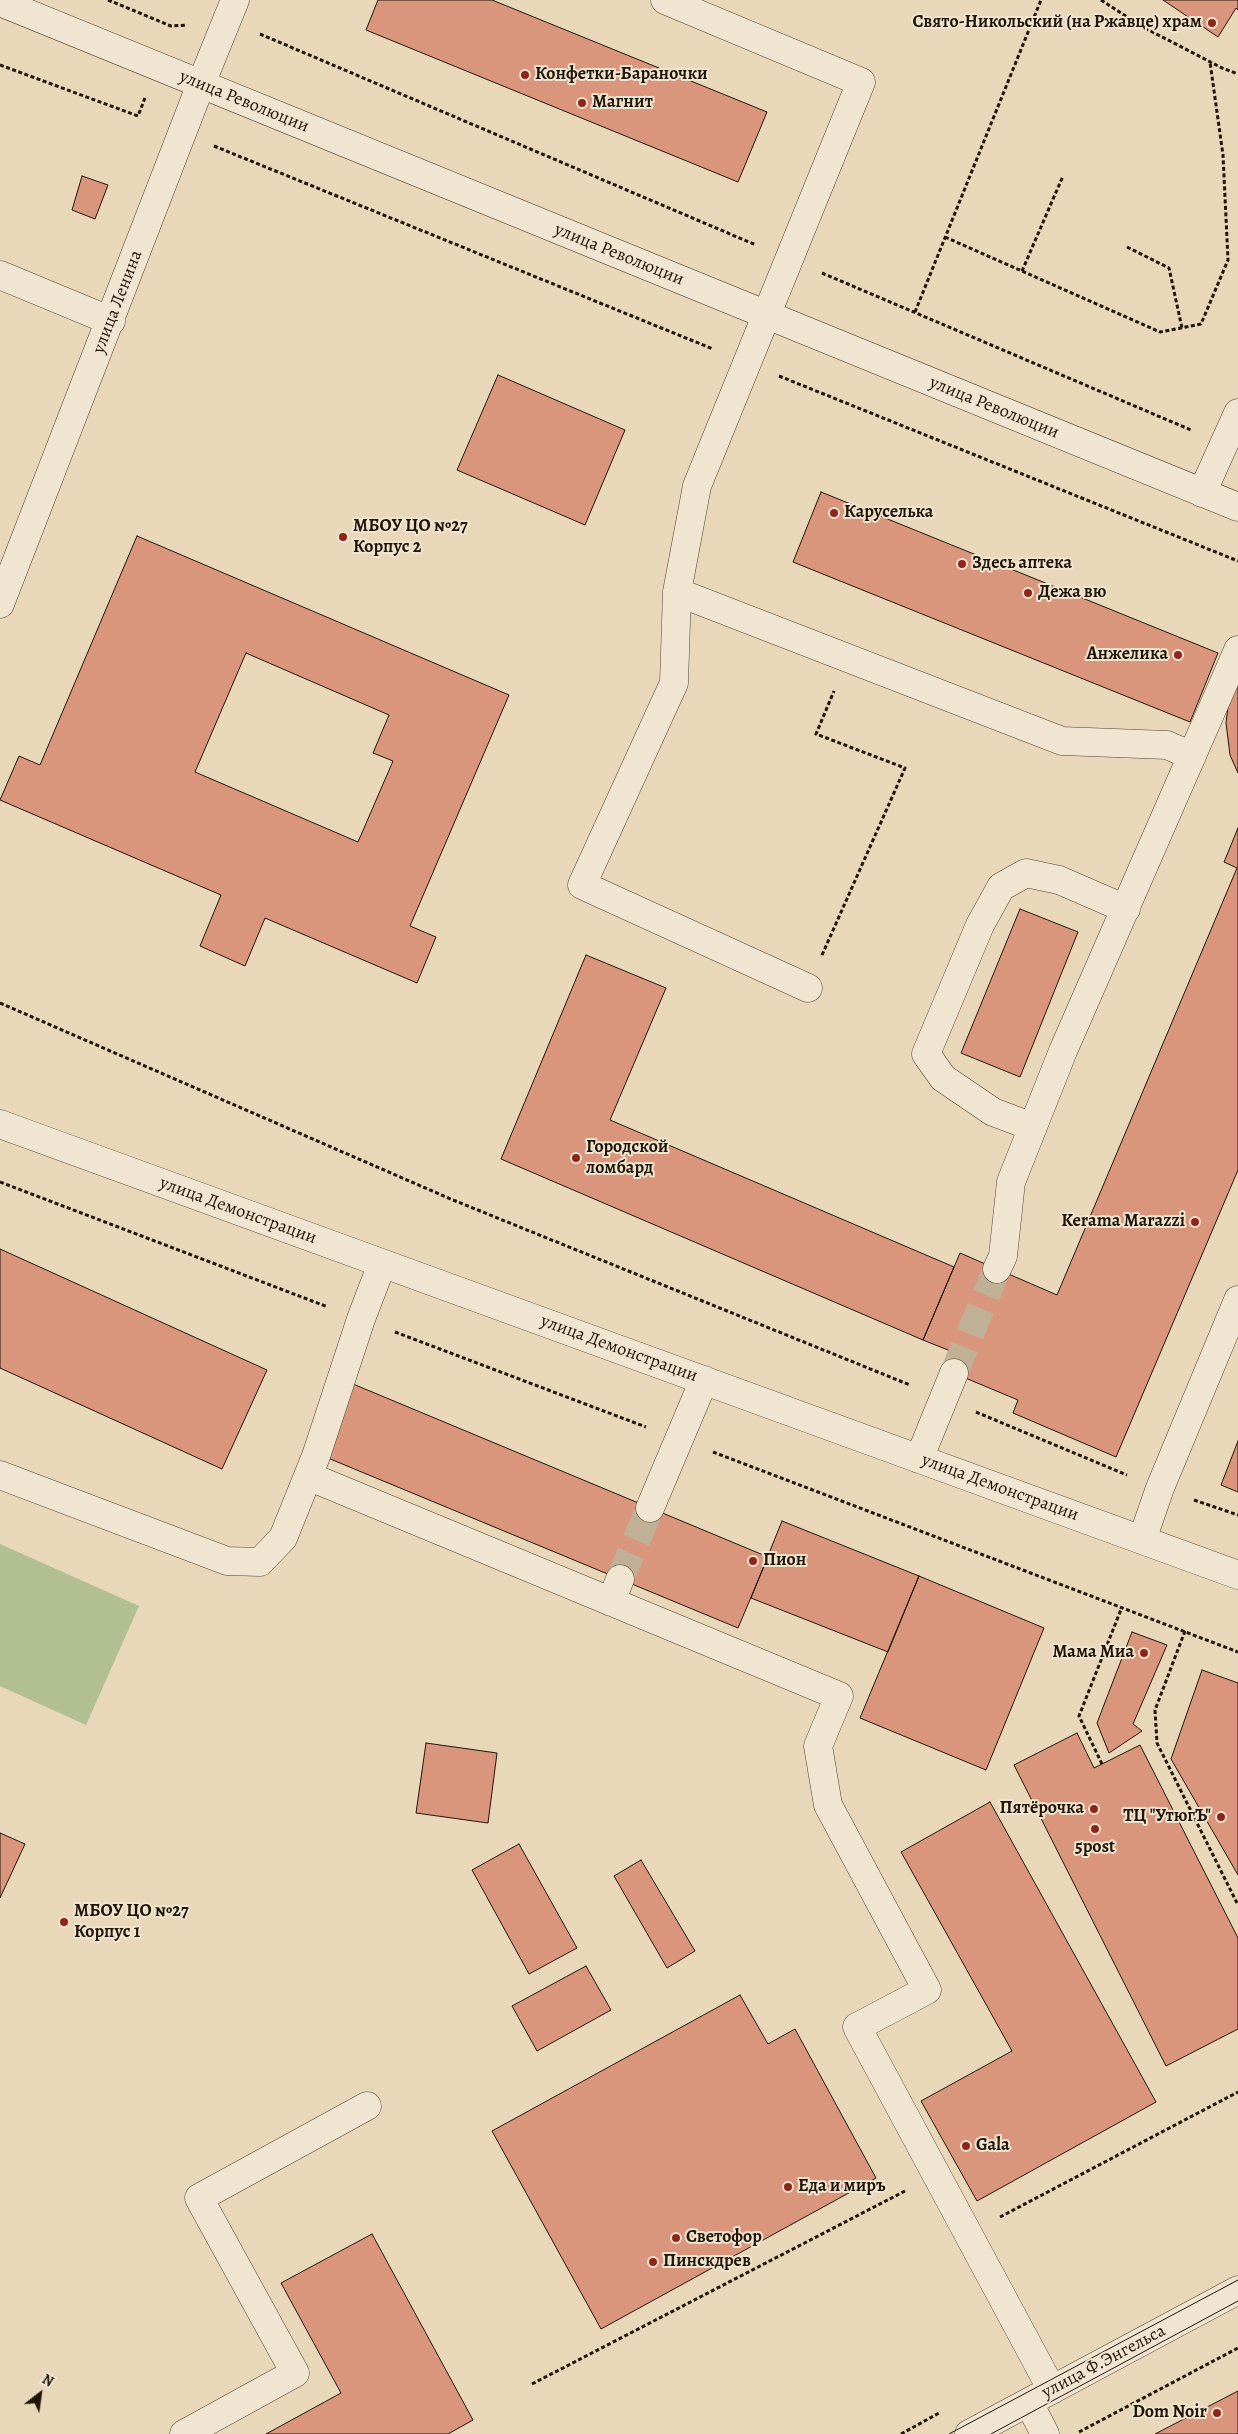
<!DOCTYPE html>
<meta charset="utf-8">
<style>
body{margin:0}
#map{position:relative;width:1238px;height:2434px;overflow:hidden;background:#e8d7b8;font-family:Alegreya,serif}
canvas{display:block}
.north{position:absolute;left:15px;top:2369px;width:50px;height:50px;-webkit-text-stroke:4px #f0e5d1;paint-order:stroke;rotate:30deg;font-size:14px;font-weight:700;line-height:20px;text-align:center;color:#211507}
.north::after{content:'';display:block;margin:auto;width:18px;height:22px;background:#211507;clip-path:polygon(50% 0,100% 100%,50% 72%,0 100%)}
</style>
<div id="map">
<canvas width="1238" height="2434"></canvas>
<div class="north">N</div>
</div>
<script>
const ctx = document.querySelector('canvas').getContext('2d');
ctx.lineJoin = 'round';
function fill(path, color) { ctx.fillStyle = color; ctx.fill(path, 'evenodd'); }
const poly = rows => new Path2D(rows.map(r => 'M' + r).join(''));
function trace(path, color, width, dash) { ctx.strokeStyle = color; ctx.lineWidth = width; ctx.lineCap = dash ? 'butt' : 'round'; ctx.setLineDash(dash || []); ctx.stroke(path); }
function write(font, color, halo, rows, align = 'center') {
  ctx.font = font + ' Alegreya,serif'; ctx.lineWidth = 4; ctx.setLineDash([]); ctx.textBaseline = 'middle'; ctx.strokeStyle = halo; ctx.fillStyle = color; for (const [text, x, y, turn = 0] of rows) {
    ctx.save(); ctx.translate(x, y); ctx.rotate((+turn || 0) * Math.PI / 180); ctx.textAlign = isNaN(turn) ? turn : align; if (halo) ctx.strokeText(text, 0, 0); ctx.fillText(text, 0, 0); ctx.restore();
  }
}
fill(poly([
 [0,1544,139,1606,86,1725,0,1686]
]), '#b1bf93');
const building = poly([
 [378,0,492,0,767,112,738,182,366,30,378,0],
 [1163,0,1238,0,1238,10,1236,8,1218,37,1163,0],
 [82,176,108,185,95,219,72,210,82,176],
 [498,375,625,430,585,525,457,470,498,375],
 [821,492,1218,653,1190,722,793,562,821,492],
 [137,536,509,695,410,926,436,937,417,983,265,918,245,966,200,946,221,895,0,800,19,756,40,765,137,536],
 [246,653,389,715,373,753,393,761,358,842,195,772,246,653],
 [1238,682,1238,773,1230,755,1226,723,1228,707,1238,682],
 [1238,828,1238,1170,1116,1457,1013,1413,1018,1400,951,1372,958,1354,923,1340,960,1253,1057,1295,1237,868,1224,862,1238,828],
 [1020,909,1078,932,1020,1077,961,1053,1020,909],
 [586,955,666,988,610,1120,954,1267,923,1340,501,1159,586,955],
 [0,1249,267,1370,222,1469,0,1368,0,1249],
 [353,1384,768,1557,738,1628,323,1456,353,1384],
 [1238,1441,1238,1492,1221,1485,1238,1441],
 [782,1521,919,1576,888,1652,751,1598,782,1521],
 [919,1576,1044,1628,986,1770,860,1718,919,1576],
 [1132,1632,1167,1645,1133,1724,1142,1731,1109,1753,1097,1723,1132,1632],
 [1202,1670,1238,1683,1238,1875,1171,1759,1202,1670],
 [1077,1733,1094,1768,1140,1745,1238,1938,1238,2029,1166,2066,1014,1765,1077,1733],
 [426,1743,497,1753,488,1823,416,1813,426,1743],
 [990,1802,1156,2102,977,2201,921,2101,1012,2051,901,1852,990,1802],
 [0,1833,25,1844,0,1898,0,1833],
 [519,1844,577,1948,529,1974,472,1870,519,1844],
 [641,1860,695,1951,667,1968,614,1876,641,1860],
 [586,1966,611,2010,537,2051,512,2006,586,1966],
 [740,1995,768,2044,795,2029,876,2178,601,2329,492,2131,740,1995],
 [372,2234,473,2420,448,2434,266,2434,341,2393,281,2283,372,2234],
 [1238,2391,1238,2434,1155,2434,1238,2391]
]);
fill(building, '#d9967d');
trace(building, '#211507', 1);
trace(poly([
 [954,1373,997,1269],
 [620,1579,650,1508]
]), '#c0b095', 28, [28, 14]);
const minor = poly([
 [665,0,861,82,697,486,677,592,674,683,582,885,808,988],
 [0,2,1238,507],
 [0,275,111,321],
 [1202,493,1238,413],
 [677,592,1062,741,1167,745,1192,756],
 [0,604,201,84,235,0],
 [0,1124,1238,1575],
 [1033,1127,993,1112,943,1078,926,1054,980,925,1001,887,1026,873,1059,880,1126,909],
 [997,1269,1003,1256,1011,1182,1063,1051,1238,650],
 [919,1459,954,1373],
 [0,1475,227,1561,260,1562,283,1538,316,1456,361,1319,382,1264],
 [308,1476,839,1696,818,1746,828,1805,927,1990,857,2027,1052,2390],
 [650,1508,704,1380],
 [1142,1540,1160,1488,1238,1300],
 [611,1602,620,1579],
 [1029,2403,1045,2434],
 [184,2434,295,2373,199,2198,367,2106],
 [969,2434,1238,2290]
]);
trace(minor, '#534633', 29);
trace(poly([
 [108,0,171,26,187,25],
 [1101,0,1141,26,1222,68,1238,74],
 [260,34,756,245],
 [0,65,138,116,145,98],
 [214,146,713,349],
 [945,237,1160,332,1201,324,1228,260,1223,155,1210,62],
 [1127,247,1169,268,1182,328],
 [1022,271,1063,176],
 [822,273,1191,430],
 [915,312,1041,0],
 [779,376,1238,561],
 [822,955,905,768,816,734,834,691],
 [0,1003,453,1200,910,1385],
 [0,1182,328,1307],
 [395,1332,646,1427],
 [976,1412,1127,1475],
 [713,1452,1238,1652],
 [1194,1500,1238,1515],
 [1185,1631,1155,1710,1157,1743,1238,1905],
 [1102,1764,1079,1716,1122,1607],
 [1000,2217,1238,2092],
 [532,2384,905,2191],
 [1079,2432,1238,2348],
 [901,2434,939,2413]
]), '#211507', 3, [4, 2.5]);
trace(minor, '#f0e5d1', 28);
trace(poly([
 [949,2434,1238,2280],
 [991,2434,1238,2301]
]), '#211507', 1);
for (const [x, y, r, color] of [
 [1212,23,5,"#8f2418"],
 [525,75,5,"#8f2418"],
 [582,103,5,"#8f2418"],
 [834,513,5,"#8f2418"],
 [343,537,5,"#8f2418"],
 [962,564,5,"#8f2418"],
 [1028,593,5,"#8f2418"],
 [1178,655,5,"#8f2418"],
 [576,1158,5,"#8f2418"],
 [1195,1222,5,"#8f2418"],
 [753,1561,5,"#8f2418"],
 [1144,1653,5,"#8f2418"],
 [1094,1809,5,"#8f2418"],
 [1221,1817,5,"#8f2418"],
 [1095,1829,5,"#8f2418"],
 [64,1922,5,"#8f2418"],
 [966,2146,5,"#8f2418"],
 [788,2187,5,"#8f2418"],
 [676,2238,5,"#8f2418"],
 [653,2262,5,"#8f2418"],
 [1217,2413,5,"#8f2418"]
]) { const dot = new Path2D(); dot.arc(x, y, r, 0, 2 * Math.PI); ctx.fillStyle = color; ctx.fill(dot); trace(dot, '#f0e5d1', 2); }
write('bold 18px', '#211507', '#f0e5d1', [
 ["Свято-Никольский (на Ржавце) храм",1202,23,"right"],
 ["Конфетки-Бараночки",535,75],
 ["Магнит",592,103],
 ["Каруселька",844,513],
 ["МБОУ ЦО №27",353,527],
 ["Корпус 2",353,548],
 ["Здесь аптека",972,564],
 ["Дежа вю",1038,593],
 ["Анжелика",1168,655,"right"],
 ["Городской",586,1148],
 ["ломбард",586,1169],
 ["Kerama Marazzi",1185,1222,"right"],
 ["Пион",763,1561],
 ["Мама Миа",1134,1653,"right"],
 ["Пятёрочка",1084,1809,"right"],
 ["ТЦ \"УтюгЪ\"",1211,1817,"right"],
 ["5post",1095,1848,"center"],
 ["МБОУ ЦО №27",74,1912],
 ["Корпус 1",74,1933],
 ["Gala",976,2146],
 ["Еда и миръ",798,2187],
 ["Светофор",686,2238],
 ["Пинскдрев",663,2262],
 ["Dom Noir",1207,2413,"right"]
], 'left');
write('18px', '#211507', '#f0e5d1', [
 ["улица Революции",244,102,22],
 ["улица Революции",619,255,22],
 ["улица Ленина",118,302,-69],
 ["улица Революции",994,408,22],
 ["улица Демонстрации",238,1211,20],
 ["улица Демонстрации",619,1349,20],
 ["улица Демонстрации",1000,1488,20],
 ["улица Ф.Энгельса",1104,2362,-28]
]);
</script>
